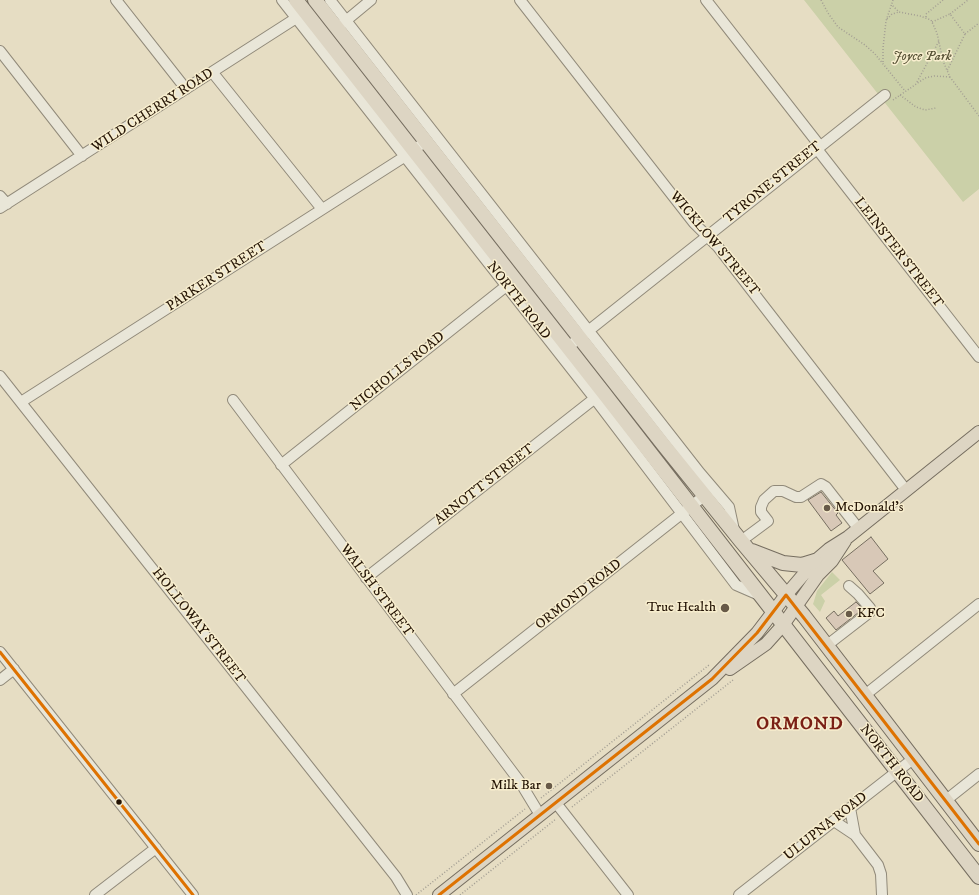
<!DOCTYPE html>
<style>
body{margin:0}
canvas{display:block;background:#e6ddc3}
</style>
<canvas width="979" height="895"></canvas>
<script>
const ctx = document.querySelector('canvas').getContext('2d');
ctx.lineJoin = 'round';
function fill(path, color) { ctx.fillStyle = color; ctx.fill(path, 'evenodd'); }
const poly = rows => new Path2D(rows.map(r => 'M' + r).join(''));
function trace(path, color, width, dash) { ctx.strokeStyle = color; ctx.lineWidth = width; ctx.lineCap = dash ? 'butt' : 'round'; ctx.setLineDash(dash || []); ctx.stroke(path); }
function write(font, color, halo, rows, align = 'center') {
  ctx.font = font + ' "IM FELL DW Pica",serif'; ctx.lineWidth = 3; ctx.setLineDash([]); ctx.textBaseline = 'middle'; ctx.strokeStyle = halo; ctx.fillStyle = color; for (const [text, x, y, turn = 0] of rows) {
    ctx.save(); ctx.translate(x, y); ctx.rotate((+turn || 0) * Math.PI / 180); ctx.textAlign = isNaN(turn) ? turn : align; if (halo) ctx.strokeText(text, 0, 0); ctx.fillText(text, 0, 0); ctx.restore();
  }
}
fill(poly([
 [804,0,979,0,979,189,963,202],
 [832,572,840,580,821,595,825,601,820,612,813,604,814,601,817,591]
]), '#cbd0a8');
const building = poly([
 [821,492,838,513,836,515,842,523,831,531,808,500,821,492],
 [871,537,888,559,873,571,884,583,870,594,842,560,871,537],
 [856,602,863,609,836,630,826,618,834,611,838,616,856,602]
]);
fill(building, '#d8c8b7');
trace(building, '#766e60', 1);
const minor = poly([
 [116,0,186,89],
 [282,0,595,399,736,585,759,595],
 [330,0,700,473,729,507,734,530],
 [520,0,694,223,718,247,906,490],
 [706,0,820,146],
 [342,24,371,0],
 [0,51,82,156],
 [213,73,322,209],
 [817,149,979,357],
 [0,196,7,204],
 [0,208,301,15],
 [568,347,885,95],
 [0,376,396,877,407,895],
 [233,400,520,782,540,815],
 [21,402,404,157,426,141],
 [281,465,510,283],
 [741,541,768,521,761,512,761,507,764,500,774,491,783,491,796,497,801,497,821,484,826,487,858,528],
 [366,578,599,395],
 [826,646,870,612,870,608,858,594,849,586],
 [0,652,193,895],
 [0,680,14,669],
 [453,694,704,496],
 [865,695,979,604],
 [945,801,979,774],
 [556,803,628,895],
 [850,808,855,835],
 [834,821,855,835,878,865,881,874,882,895],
 [95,895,156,848],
 [739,895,913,759]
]);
const major = poly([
 [730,669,766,644,783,625,818,575,832,561,845,541],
 [439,895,712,679,757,633,786,595,815,561,829,549,848,537,979,432]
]);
const highway = poly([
 [296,0,603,392,979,877],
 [315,0,662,443,741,541,804,616,979,844],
 [752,551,783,563,802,565,815,561]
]);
trace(minor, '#918a7a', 12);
trace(major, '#766e60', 14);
trace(highway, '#766e60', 16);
trace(poly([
 [821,0,828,13,838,27,865,45,875,54,905,91],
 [893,0,892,3,893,6,899,12,920,16,931,20,937,33,943,61,950,77,979,116],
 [950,14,968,0],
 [926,17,926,14,943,0],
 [887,19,892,14,899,12],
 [932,22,950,14,965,34,947,71],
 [965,34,979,23],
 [883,62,883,48,886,21,892,3],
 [917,82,939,41],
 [900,95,916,107,925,110,936,108],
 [893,100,925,78,934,76,950,77],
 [541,798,709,665],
 [572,807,733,680],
 [416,895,525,809],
 [460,895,556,819]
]), '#a39e93', 1.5, [1, 2]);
trace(minor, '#e9e6d8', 10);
trace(major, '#ddd5c3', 12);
trace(highway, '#ddd5c3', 14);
trace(poly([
 [0,652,193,895],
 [439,895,712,679,757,633,786,595,979,844]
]), '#de7201', 3);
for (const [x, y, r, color] of [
 [827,508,4,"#685a48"],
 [725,608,5,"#685a48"],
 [849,614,4,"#685a48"],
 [549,786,4,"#685a48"],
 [119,802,3.5,"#241405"]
]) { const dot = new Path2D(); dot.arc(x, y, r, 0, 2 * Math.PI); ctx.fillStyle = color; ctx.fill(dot); trace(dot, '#f8eece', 1.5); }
write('italic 14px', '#575236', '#f8eece', [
 ["Joyce Park",922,57]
]);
write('14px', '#241405', '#f8eece', [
 ["WILD CHERRY ROAD",153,111,-33],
 ["TYRONE STREET",773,183,-39],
 ["WICKLOW STREET",714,244,50],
 ["LEINSTER STREET",898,253,52],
 ["PARKER STREET",217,277,-33],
 ["NORTH ROAD",518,301,52],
 ["NICHOLLS ROAD",398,372,-39],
 ["ARNOTT STREET",485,485,-38],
 ["WALSH STREET",376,591,53],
 ["ORMOND ROAD",579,595,-38],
 ["HOLLOWAY STREET",198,626,52],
 ["NORTH ROAD",891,764,52],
 ["ULUPNA ROAD",826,827,-38]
]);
write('14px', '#241405', '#f8eece', [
 ["McDonald's",835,508],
 ["True Health",716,608,"right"],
 ["KFC",857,614],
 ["Milk Bar",541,786,"right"]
], 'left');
ctx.letterSpacing = '1px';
write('bold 18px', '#7a1f14', '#f8eece', [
 ["ORMOND",800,725]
]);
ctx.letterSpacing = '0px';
</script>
